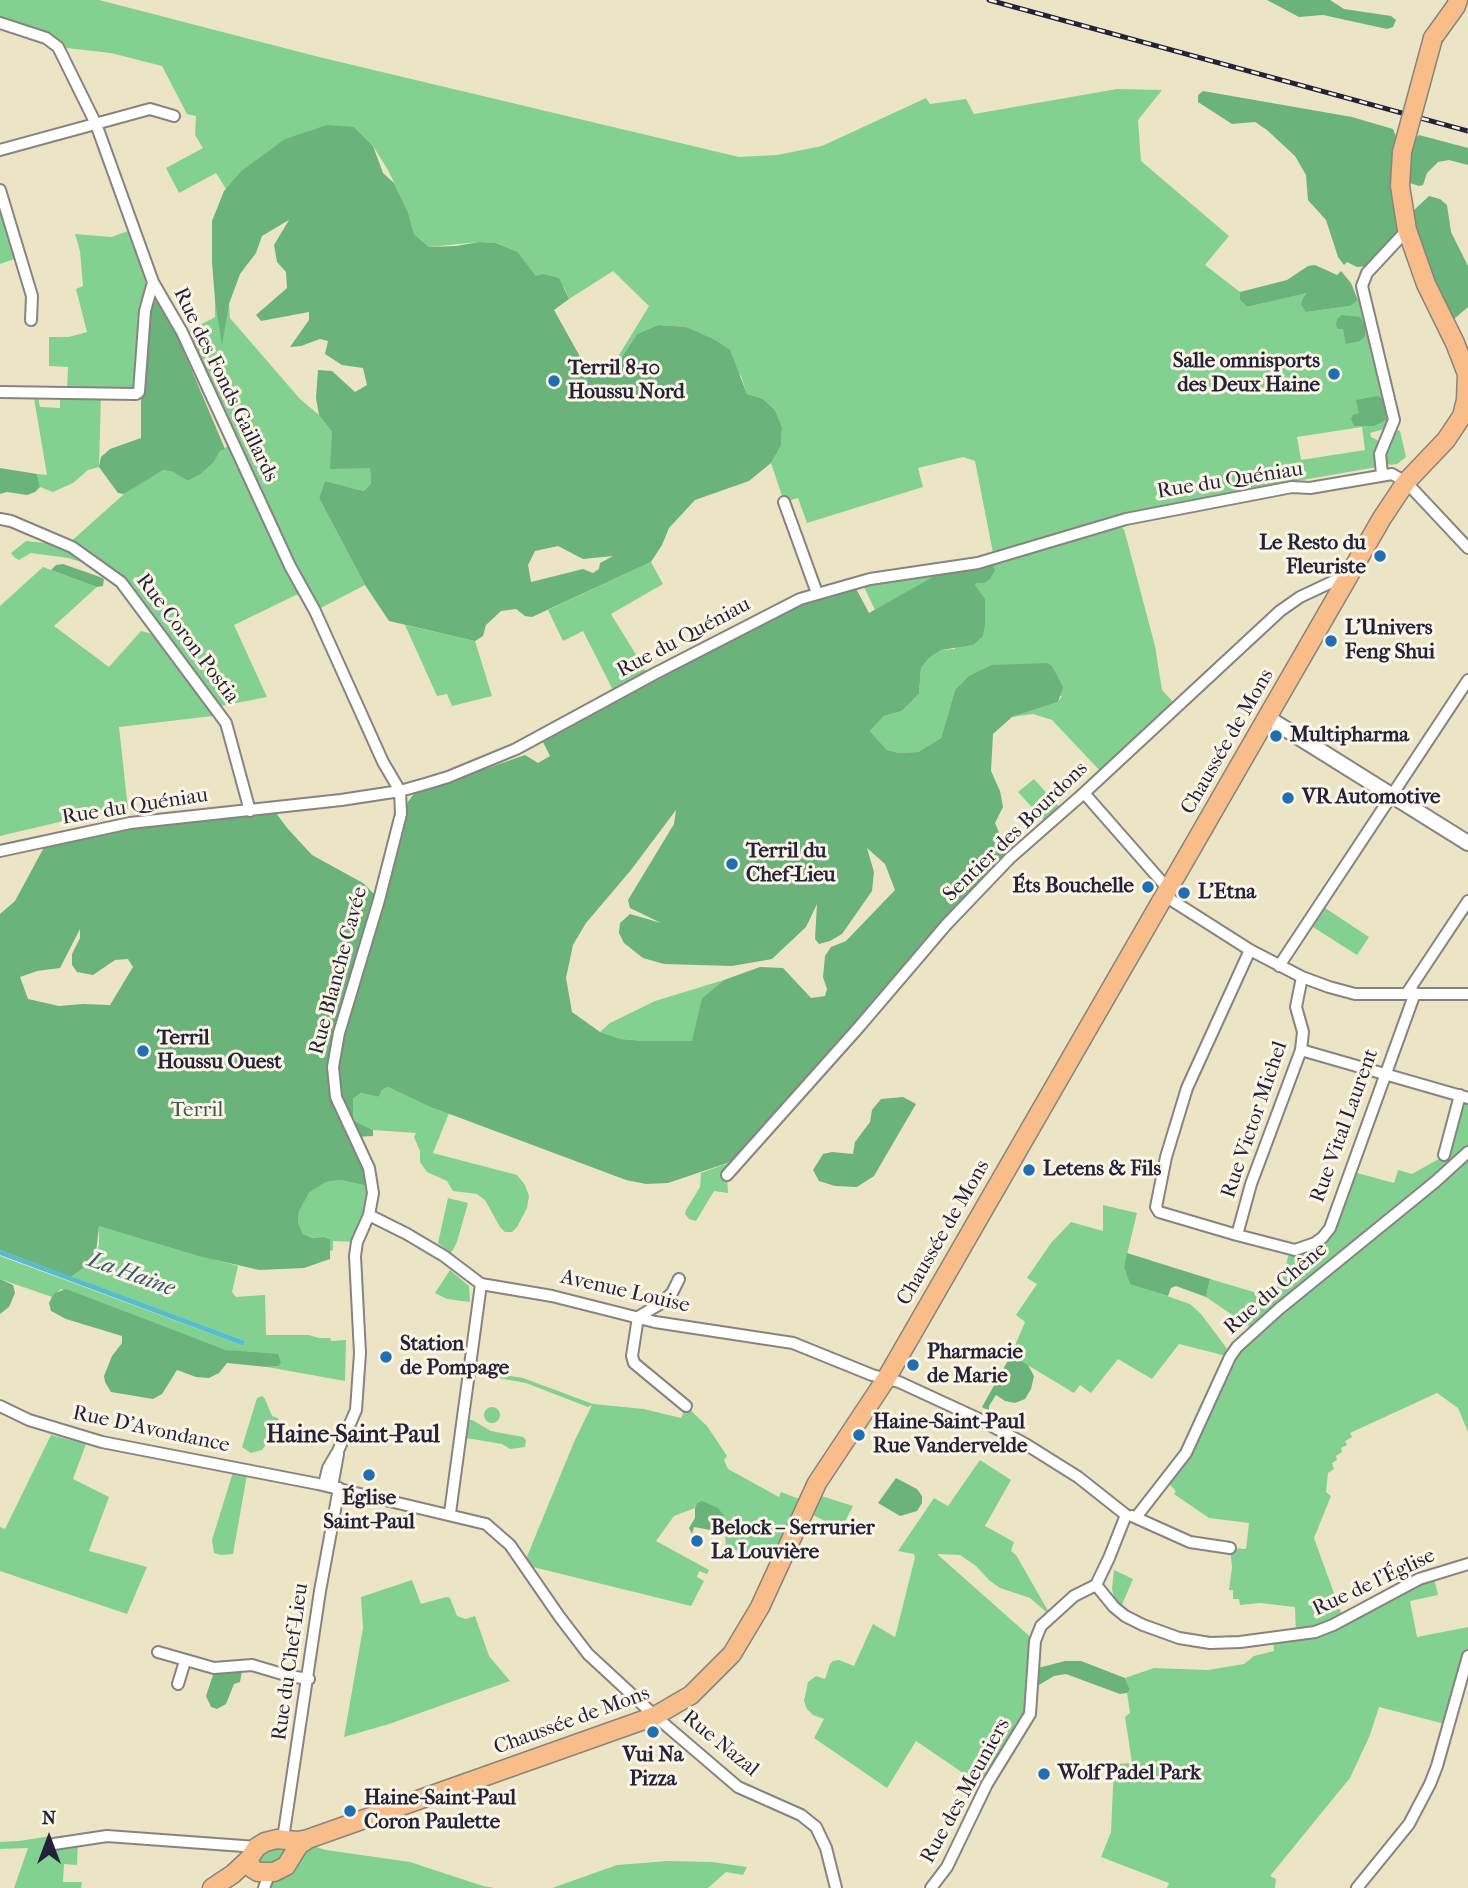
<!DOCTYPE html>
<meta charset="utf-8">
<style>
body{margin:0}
#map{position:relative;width:1468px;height:1888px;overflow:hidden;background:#ece5c5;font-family:"IM FELL French Canon",serif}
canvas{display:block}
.north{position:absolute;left:14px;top:1804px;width:70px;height:70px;-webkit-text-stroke:5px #fcf5e5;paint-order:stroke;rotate:0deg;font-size:19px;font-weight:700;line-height:28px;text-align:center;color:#22223b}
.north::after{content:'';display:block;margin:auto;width:24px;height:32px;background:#22223b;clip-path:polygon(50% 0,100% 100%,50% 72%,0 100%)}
</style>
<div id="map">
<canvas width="1468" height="1888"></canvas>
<div class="north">N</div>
</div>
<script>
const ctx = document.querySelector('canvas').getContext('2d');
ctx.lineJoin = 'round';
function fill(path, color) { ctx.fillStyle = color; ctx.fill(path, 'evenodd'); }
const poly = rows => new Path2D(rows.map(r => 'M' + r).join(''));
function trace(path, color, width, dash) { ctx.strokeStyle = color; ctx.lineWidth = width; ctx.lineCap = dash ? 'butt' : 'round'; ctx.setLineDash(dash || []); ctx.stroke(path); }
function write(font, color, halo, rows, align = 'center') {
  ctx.font = font + ' "IM FELL French Canon",serif'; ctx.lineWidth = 6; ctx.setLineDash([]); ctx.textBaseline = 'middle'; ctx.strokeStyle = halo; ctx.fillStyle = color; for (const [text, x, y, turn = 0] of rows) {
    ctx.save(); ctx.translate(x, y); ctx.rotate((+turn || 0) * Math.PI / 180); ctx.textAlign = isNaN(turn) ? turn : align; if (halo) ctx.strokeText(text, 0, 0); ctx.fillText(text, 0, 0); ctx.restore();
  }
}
fill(poly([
 [0,0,99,0,319,57,739,157,777,155,822,146,926,98,930,104,966,99,974,114,1117,89,1162,90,1138,120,1141,161,1229,236,1205,265,1240,292,1240,300,1247,307,1310,292,1306,312,1350,306,1354,301,1365,299,1393,416,1388,425,1384,429,1370,433,1371,437,1381,442,1377,467,1291,482,1109,524,1124,529,1155,646,1162,690,1177,706,1103,774,1052,720,1033,714,1012,717,1058,702,1062,696,955,690,941,738,918,752,899,753,887,750,870,731,884,716,902,711,919,694,921,668,929,658,941,650,955,649,975,583,992,564,994,558,975,461,963,457,918,468,923,487,807,523,798,498,784,502,771,463,781,446,782,427,775,410,763,399,747,394,741,376,686,327,658,325,637,334,618,363,616,360,649,306,613,271,569,299,564,287,536,276,518,252,496,243,479,242,429,247,414,234,408,212,388,170,373,146,354,127,240,172,226,189,216,173,179,193,166,168,203,148,195,135,196,116,187,114,162,66,111,53,58,47,0,23],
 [1362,427,1365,450,1301,460,1297,437],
 [0,190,20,257,0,264],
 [134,229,146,279,142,310,139,392,101,394,99,467,88,470,73,483,53,492,40,487,37,474,47,475,33,392,37,393,40,407,60,408,60,393,67,393,68,367,49,366,49,337,69,337,87,332,76,289,83,286,80,251,75,234,111,237],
 [215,300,229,304,230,318,300,399,319,415,332,432,370,468,371,483,364,491,325,481,319,498,365,585,315,611,306,594,296,595,234,625,267,697,216,707,221,715,119,727,128,809,72,819,0,836,0,606,43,567,97,587,54,626,109,667,141,631,156,635,121,582,91,565,68,558,31,553,19,560,14,557,11,553,26,541,67,545,124,494,157,473,163,470,173,472,188,481,201,474,214,462,220,451,233,443,187,332,215,317],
 [1398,430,1400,431,1406,457,1397,464,1390,465,1386,462,1385,457,1388,445],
 [651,562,663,584,611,614,646,671,613,690,583,631,563,641,548,610],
 [950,567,875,610,864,587,857,590,853,583],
 [405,625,475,641,492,696,452,706,447,694,437,696],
 [1034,779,1063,811,1048,825,1018,792],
 [1325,908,1369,937,1357,955,1313,927],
 [724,980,702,998,693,1041,645,1041,621,1039,600,1032,610,1023,655,1001],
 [388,1087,449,1113,433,1153,517,1175,525,1185,529,1196,527,1208,517,1227,512,1232,505,1232,500,1227,485,1200,477,1194,453,1191,447,1181,427,1172,420,1162,420,1151,414,1137,416,1133,373,1130,353,1120,353,1099,361,1093,379,1097,382,1090],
 [1460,1095,1468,1098,1468,1432,1458,1408,1437,1393,1350,1433,1352,1437,1345,1441,1347,1445,1341,1448,1342,1452,1336,1456,1337,1460,1332,1463,1334,1469,1328,1473,1326,1492,1331,1496,1314,1538,1343,1618,1433,1574,1438,1595,1410,1601,1417,1637,1468,1627,1468,1656,1449,1725,1379,1707,1370,1735,1350,1778,1270,1876,1276,1879,1275,1888,1167,1888,1169,1883,1101,1857,1111,1832,1114,1764,1132,1763,1125,1717,1130,1713,1127,1693,1130,1690,1125,1678,1154,1668,1208,1670,1244,1664,1254,1656,1274,1651,1273,1638,1296,1635,1295,1607,1260,1603,1240,1605,1239,1599,1233,1599,1233,1590,1229,1590,1232,1567,1230,1548,1246,1549,1249,1523,1209,1518,1174,1494,1176,1491,1166,1481,1230,1357,1179,1344,1152,1379,1118,1359,1091,1393,1080,1385,1074,1393,1011,1355,1025,1322,1016,1315,1037,1284,1027,1278,1051,1243,1071,1222,1103,1231,1103,1205,1137,1213,1124,1267,1130,1283,1190,1304,1201,1314,1228,1350,1237,1347,1254,1330,1206,1297,1210,1279,1267,1296,1282,1281,1290,1249,1323,1237,1350,1171,1394,1183,1398,1170,1412,1174,1444,1156],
 [742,1158,727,1175,728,1193,714,1191,696,1221,689,1219,685,1214,686,1210,700,1187,701,1173],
 [340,1180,373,1187,357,1242,333,1241,333,1250,330,1251,330,1239,324,1237,314,1238,303,1234,298,1222,299,1211,310,1192,326,1182],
 [448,1198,468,1203,457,1242,451,1253,438,1243],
 [99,1226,238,1266,232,1292,236,1297,265,1295,266,1335,309,1335,319,1338,330,1338,331,1341,346,1340,345,1381,267,1367,278,1366,242,1352,226,1350,61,1289,52,1297,0,1279,0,1256,244,1346,245,1341,71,1277,89,1264,96,1253,99,1245],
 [450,1270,469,1286,470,1302,447,1299,435,1293],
 [491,1373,523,1378,593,1404,644,1409,681,1418,686,1406,707,1426,727,1456,724,1460,728,1469,779,1497,781,1492,807,1502,812,1493,853,1506,841,1529,803,1510,781,1560,726,1548,724,1516,697,1503,695,1508,674,1516,656,1541,709,1570,707,1574,699,1571,697,1577,704,1581,691,1606,533,1567,526,1559,574,1442,592,1405,588,1407,526,1383,492,1377],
 [262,1396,265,1399,272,1416,278,1418,280,1425,262,1450,251,1453,242,1447,257,1398],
 '484 1415a8 8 0 1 1 16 0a8 8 0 1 1-16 0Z',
 [469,1420,472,1420,491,1431,523,1437,526,1440,525,1447,510,1449,502,1444,466,1438],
 [51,1435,86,1444,73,1479,109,1497,89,1551,147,1567,127,1614,0,1571,0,1527,5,1529],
 [980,1460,1011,1480,985,1526,1014,1542,1011,1551,1016,1555,1051,1616,1030,1598,1000,1588,990,1581,976,1566,960,1555,937,1554,1035,1641,1032,1707,985,1788,916,1741,887,1788,814,1738,824,1719,813,1715,807,1709,804,1701,808,1682,816,1676,825,1679,830,1664,833,1661,839,1660,854,1666,873,1624,895,1637,915,1557,914,1554,898,1551,934,1498,948,1506],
 [233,1472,247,1475,233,1554,221,1555,214,1553,212,1540],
 [1114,1570,1133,1579,1121,1607,1114,1597,1112,1589],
 [412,1580,421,1604,446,1597,450,1598,457,1616,466,1619,475,1616,489,1656,510,1681,389,1724,344,1737,363,1628,361,1597],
 [51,1836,51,1840,78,1839,77,1865,64,1864,63,1882,82,1882,81,1888,14,1888,28,1848,0,1849,0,1842,19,1841],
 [308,1839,316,1847,326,1850,410,1862,483,1886,495,1888,264,1888],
 [277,1847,286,1851,282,1858,262,1865,257,1860,267,1851],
 [668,1861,712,1862,747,1867,743,1875,726,1872,708,1888,552,1888,617,1865]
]), '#83d190');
fill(poly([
 [1267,0,1330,0,1344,9,1391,16,1396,20,1393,27,1387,29,1323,15,1299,17],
 [1203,91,1352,117,1393,129,1402,152,1419,135,1468,148,1468,165,1449,160,1438,162,1427,173,1423,185,1419,186,1401,180,1407,230,1369,266,1357,267,1347,262,1344,265,1338,257,1326,220,1308,200,1306,175,1295,156,1267,130,1255,122,1232,124,1198,102,1198,95],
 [327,125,354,127,373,146,383,173,394,183,408,212,414,234,429,247,456,246,479,242,496,243,518,252,536,276,543,274,559,278,569,299,554,310,588,371,605,374,618,363,637,334,658,325,686,327,715,340,730,350,747,394,763,399,775,410,782,427,781,446,771,463,749,481,695,500,669,528,662,545,651,562,532,617,525,616,516,609,501,611,486,625,483,636,475,641,389,621,365,585,319,498,325,481,364,491,371,483,370,468,330,469,332,432,319,415,316,398,318,370,332,371,355,392,367,385,363,368,342,365,325,354,328,341,320,339,301,346,290,347,309,320,309,312,261,321,256,315,287,288,286,272,277,262,274,245,289,220,262,236,256,253,240,274,229,304,222,345,215,300,212,262,212,221,224,191,240,172,285,139],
 [558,546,583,559,613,556,600,563,599,569,593,573,583,569,531,582,528,565,535,551],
 [1429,196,1440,199,1447,205,1451,232,1468,266,1468,307,1447,325,1411,226,1413,211],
 [1315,265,1337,275,1341,271,1351,283,1358,300,1350,306,1306,312,1301,305,1303,298,1307,293,1247,307,1240,300,1240,292,1287,280,1308,266],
 [156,300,163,302,225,449,220,451,214,462,201,474,188,481,173,472,163,470,124,494,118,493,99,467,101,457,110,449,141,438,141,400,139,392,145,311],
 [1342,315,1360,317,1365,325,1365,336,1360,341,1346,344,1343,329,1338,329,1336,325,1337,319],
 [1378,396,1384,400,1386,420,1374,426,1354,426,1351,419,1353,415,1359,413,1356,400],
 [0,468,37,474,40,487,35,492,27,495,7,492,0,494],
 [63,564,100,577,104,579,103,586,97,587,51,570,56,565],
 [992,564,995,570,990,579,984,583,976,583,975,585,985,599,985,624,983,636,973,645,941,650,929,658,921,668,919,694,902,711,884,716,870,731,887,750,899,753,918,752,941,738,955,690,969,676,992,665,1047,663,1052,666,1063,687,1058,702,1012,717,993,734,991,771,1000,791,1003,807,995,823,1010,858,742,1158,668,1183,646,1184,626,1180,431,1107,388,1087,382,1090,379,1097,361,1093,353,1099,353,1120,373,1130,373,1136,355,1137,373,1187,340,1180,326,1182,310,1192,299,1211,298,1222,303,1234,313,1238,324,1237,330,1239,330,1259,304,1268,259,1270,199,1256,99,1226,96,1253,89,1264,71,1277,0,1250,0,914,15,901,48,840,74,834,273,809,288,829,312,855,363,883,379,899,406,804,414,794,525,755,538,763,550,756,543,742,672,672,772,613,853,583,869,613,950,567],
 [676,810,674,824,628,900,630,908,661,923,630,914,620,923,619,933,624,943,643,958,664,964,732,966,772,959,806,927,817,904,815,939,819,944,830,941,842,934,872,891,874,872,867,848,885,864,895,890,846,941,831,947,825,956,823,977,827,989,825,996,811,998,783,968,760,967,724,980,702,998,692,1041,645,1041,621,1039,600,1032,572,1012,566,978,573,945,586,923,631,870],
 [80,929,80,938,72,954,72,965,77,972,93,975,115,960,128,959,133,967,110,1005,83,1004,59,1006,28,999,20,977,37,971,60,968],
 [903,1097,916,1104,874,1176,857,1187,835,1186,819,1181,813,1170,823,1154,832,1152,853,1154,855,1142,870,1122,872,1110,881,1099],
 [1127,1253,1210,1279,1206,1297,1176,1286,1171,1288,1168,1296,1130,1284,1124,1267],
 [0,1279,13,1285,15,1293,9,1307,0,1314],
 [66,1289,226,1350,278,1354,281,1363,278,1366,267,1367,227,1363,219,1373,209,1378,196,1377,177,1370,162,1394,153,1399,111,1392,105,1382,104,1376,112,1356,122,1343,122,1336,66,1319,51,1311,49,1303,52,1297,55,1293],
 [1011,1355,1028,1365,1034,1376,1031,1389,1025,1399,1015,1403,1005,1401,996,1395,989,1406,989,1411,982,1407],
 [896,1478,917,1489,922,1496,922,1503,917,1511,900,1516,878,1503],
 [702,1501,718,1508,724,1516,725,1524,722,1529,716,1531,694,1527,692,1534,689,1528,695,1518,695,1508,697,1503],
 [1065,1661,1081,1661,1125,1678,1130,1690,1127,1693,1120,1694,1066,1674,1054,1676,1039,1685,1033,1684,1034,1669],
 [242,1671,240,1682,234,1684,226,1704,217,1709,211,1707,206,1696,214,1672]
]), '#6ab37a');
fill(poly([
 [0,1250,245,1341,244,1346,0,1255]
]), '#54bdd1');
const minor = poly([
 [0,23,46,38,58,47,96,124,153,282,182,332,290,566,315,611,383,762,400,791,401,814,379,900,339,1033,333,1067,336,1097,369,1168,373,1193,369,1215,357,1242,355,1256,360,1353,356,1410,338,1451,328,1468,324,1485],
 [0,150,150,109,174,116],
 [0,190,32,296,31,320],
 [0,392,136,394,139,392,145,311,153,282],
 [1382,474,1380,454,1394,420,1362,286,1367,273,1407,230],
 [784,502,817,593],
 [0,519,11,521,72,547,121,582,226,723,250,811],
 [1084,793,1169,890],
 [0,851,130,823,341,800,400,791,425,784,448,777,516,749,656,673,800,599,870,579,978,563,1126,519,1292,487,1310,488,1392,474,1406,482,1468,548],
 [1165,896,1250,950,1302,977,1329,987,1355,994,1468,994],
 [1250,950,1187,1088,1166,1157,1156,1207,1159,1212,1237,1235,1295,1250,1315,1243,1323,1237,1330,1228,1415,993],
 [1279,966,1468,680],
 [1407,993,1468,901],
 [1301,1050,1468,1098],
 [1444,1155,1460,1095],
 [727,1175,859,1027,946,925,1010,858,1084,793,1280,611,1300,597,1351,573],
 [369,1215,407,1234,444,1256,481,1284,552,1296,655,1322,793,1343,872,1375,899,1382,977,1418,1027,1445,1078,1477,1126,1515],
 [1237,1235,1251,1184,1301,1050,1303,1032,1296,1007,1302,977],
 [638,1317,632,1356,634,1363,686,1406],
 [638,1317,660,1304,672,1293,679,1279],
 [0,1406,29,1420,102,1442,318,1484,486,1524,510,1545,559,1616,588,1654,655,1716,738,1787,801,1815,816,1827,826,1848,836,1888],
 [332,1487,338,1454],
 [450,1513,481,1284],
 [1132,1516,1190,1542,1230,1548],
 [1137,1516,1186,1453,1230,1357,1237,1347,1279,1309,1435,1182,1468,1152],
 [1096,1585,1114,1607,1125,1616,1143,1625,1179,1638,1210,1643,1240,1642,1315,1632,1333,1625,1419,1579,1468,1564],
 [1096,1585,1109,1558,1126,1515],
 [158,1652,214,1668,252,1665,289,1676,309,1679],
 [178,1684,185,1661],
 [277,1839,284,1832,320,1591,339,1488],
 [54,1844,107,1836,257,1847],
 [264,1888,270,1872],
 [931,1888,947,1867,987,1784,1030,1714,1035,1641,1041,1626,1074,1596,1096,1585],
 [1357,1888,1409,1824,1430,1784,1437,1766,1468,1656]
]);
const tertiary = poly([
 [1268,718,1468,843]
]);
const primary = poly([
 [1433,38,1456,6,1458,0],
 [248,1860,253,1869,258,1872,274,1872,286,1866,299,1845,308,1839],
 [212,1888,233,1874,248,1860,257,1847,265,1842,277,1839,297,1841,308,1839,655,1716,691,1695,732,1654,760,1607,817,1483,886,1379,1382,518,1406,482,1446,440,1462,416,1466,400,1467,374,1455,343,1426,284,1407,230,1400,186,1402,152]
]);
trace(minor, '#878480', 14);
trace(tertiary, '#878480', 18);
trace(primary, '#878480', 21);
trace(minor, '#fff', 10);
trace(tertiary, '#fff', 14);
trace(primary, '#f8bd89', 18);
const rail = poly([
 [989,0,1468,131]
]);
trace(rail, '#22223b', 5);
trace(rail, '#fcf5e5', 2.5, [8]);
const primaryBridge = poly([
 [1402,152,1433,38]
]);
trace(primaryBridge, '#878480', 21, []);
trace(primaryBridge, '#f8bd89', 18);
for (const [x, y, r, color] of [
 [1334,374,7,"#1f6fb2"],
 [554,381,7,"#1f6fb2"],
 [1380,556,7,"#1f6fb2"],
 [1331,641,7,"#1f6fb2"],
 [1276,736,7,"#1f6fb2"],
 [1288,798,7,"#1f6fb2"],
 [732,864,7,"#1f6fb2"],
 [1148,887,7,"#1f6fb2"],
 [1184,893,7,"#1f6fb2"],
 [143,1051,7,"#1f6fb2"],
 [1029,1170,7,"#1f6fb2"],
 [386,1357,7,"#1f6fb2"],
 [913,1365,7,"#1f6fb2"],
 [859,1435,7,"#1f6fb2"],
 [369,1475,7,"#1f6fb2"],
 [697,1541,7,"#1f6fb2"],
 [653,1732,7,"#1f6fb2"],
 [1044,1774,7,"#1f6fb2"],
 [350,1811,7,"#1f6fb2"]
]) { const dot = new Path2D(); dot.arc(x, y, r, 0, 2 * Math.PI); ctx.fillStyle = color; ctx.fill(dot); trace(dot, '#fcf5e5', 2.5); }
write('bold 21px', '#22223b', '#fcf5e5', [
 ["Salle omnisports",1320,362,"right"],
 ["des Deux Haine",1320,386,"right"],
 ["Terril 8-10",568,369],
 ["Houssu Nord",568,393],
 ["Le Resto du",1366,544,"right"],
 ["Fleuriste",1366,568,"right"],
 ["L'Univers",1345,629],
 ["Feng Shui",1345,653],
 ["Multipharma",1290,736],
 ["VR Automotive",1302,798],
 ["Terril du",746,852],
 ["Chef-Lieu",746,876],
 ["Éts Bouchelle",1134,887,"right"],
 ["L'Etna",1198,893],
 ["Terril",157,1039],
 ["Houssu Ouest",157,1063],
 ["Letens & Fils",1043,1170],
 ["Station",400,1345],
 ["de Pompage",400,1369],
 ["Pharmacie",927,1353],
 ["de Marie",927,1377],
 ["Haine-Saint-Paul",873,1423],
 ["Rue Vandervelde",873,1447],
 ["Église",369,1499,"center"],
 ["Saint-Paul",369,1523,"center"],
 ["Belock – Serrurier",711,1529],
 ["La Louvière",711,1553],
 ["Vui Na",653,1756,"center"],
 ["Pizza",653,1780,"center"],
 ["Wolf Padel Park",1058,1774],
 ["Haine-Saint-Paul",364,1799],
 ["Coron Paulette",364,1823]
], 'left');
write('21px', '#22223b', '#fcf5e5', [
 ["Rue des Fonds Gaillards",225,385,64],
 ["Rue du Quéniau",1230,481,-9],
 ["Rue du Quéniau",684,638,-28],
 ["Rue Coron Postia",187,639,53],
 ["Chaussée de Mons",1228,742,-60],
 ["Rue du Quéniau",135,807,-9],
 ["Sentier des Bourdons",1016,832,-44],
 ["Rue Blanche Cavée",339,971,-75],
 ["Rue Victor Michel",1255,1120,-71],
 ["Rue Vital Laurent",1345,1126,-70],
 ["Chaussée de Mons",944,1233,-60],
 ["Rue du Chêne",1276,1289,-41],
 ["Avenue Louise",625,1292,13],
 ["Rue D'Avondance",151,1430,12],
 ["Rue de l'Église",1374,1583,-25],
 ["Rue du Chef-Lieu",291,1662,-82],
 ["Chaussée de Mons",572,1721,-20],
 ["Rue Nazal",720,1744,39],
 ["Rue des Meuniers",966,1791,-61]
]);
write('21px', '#3f5754', '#fcf5e5', [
 ["Terril",197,1111]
]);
write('italic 23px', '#345870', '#fcf5e5', [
 ["La Haine",131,1275,20]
]);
write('bold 24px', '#22223b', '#fcf5e5', [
 ["Haine-Saint-Paul",353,1436]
]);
</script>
